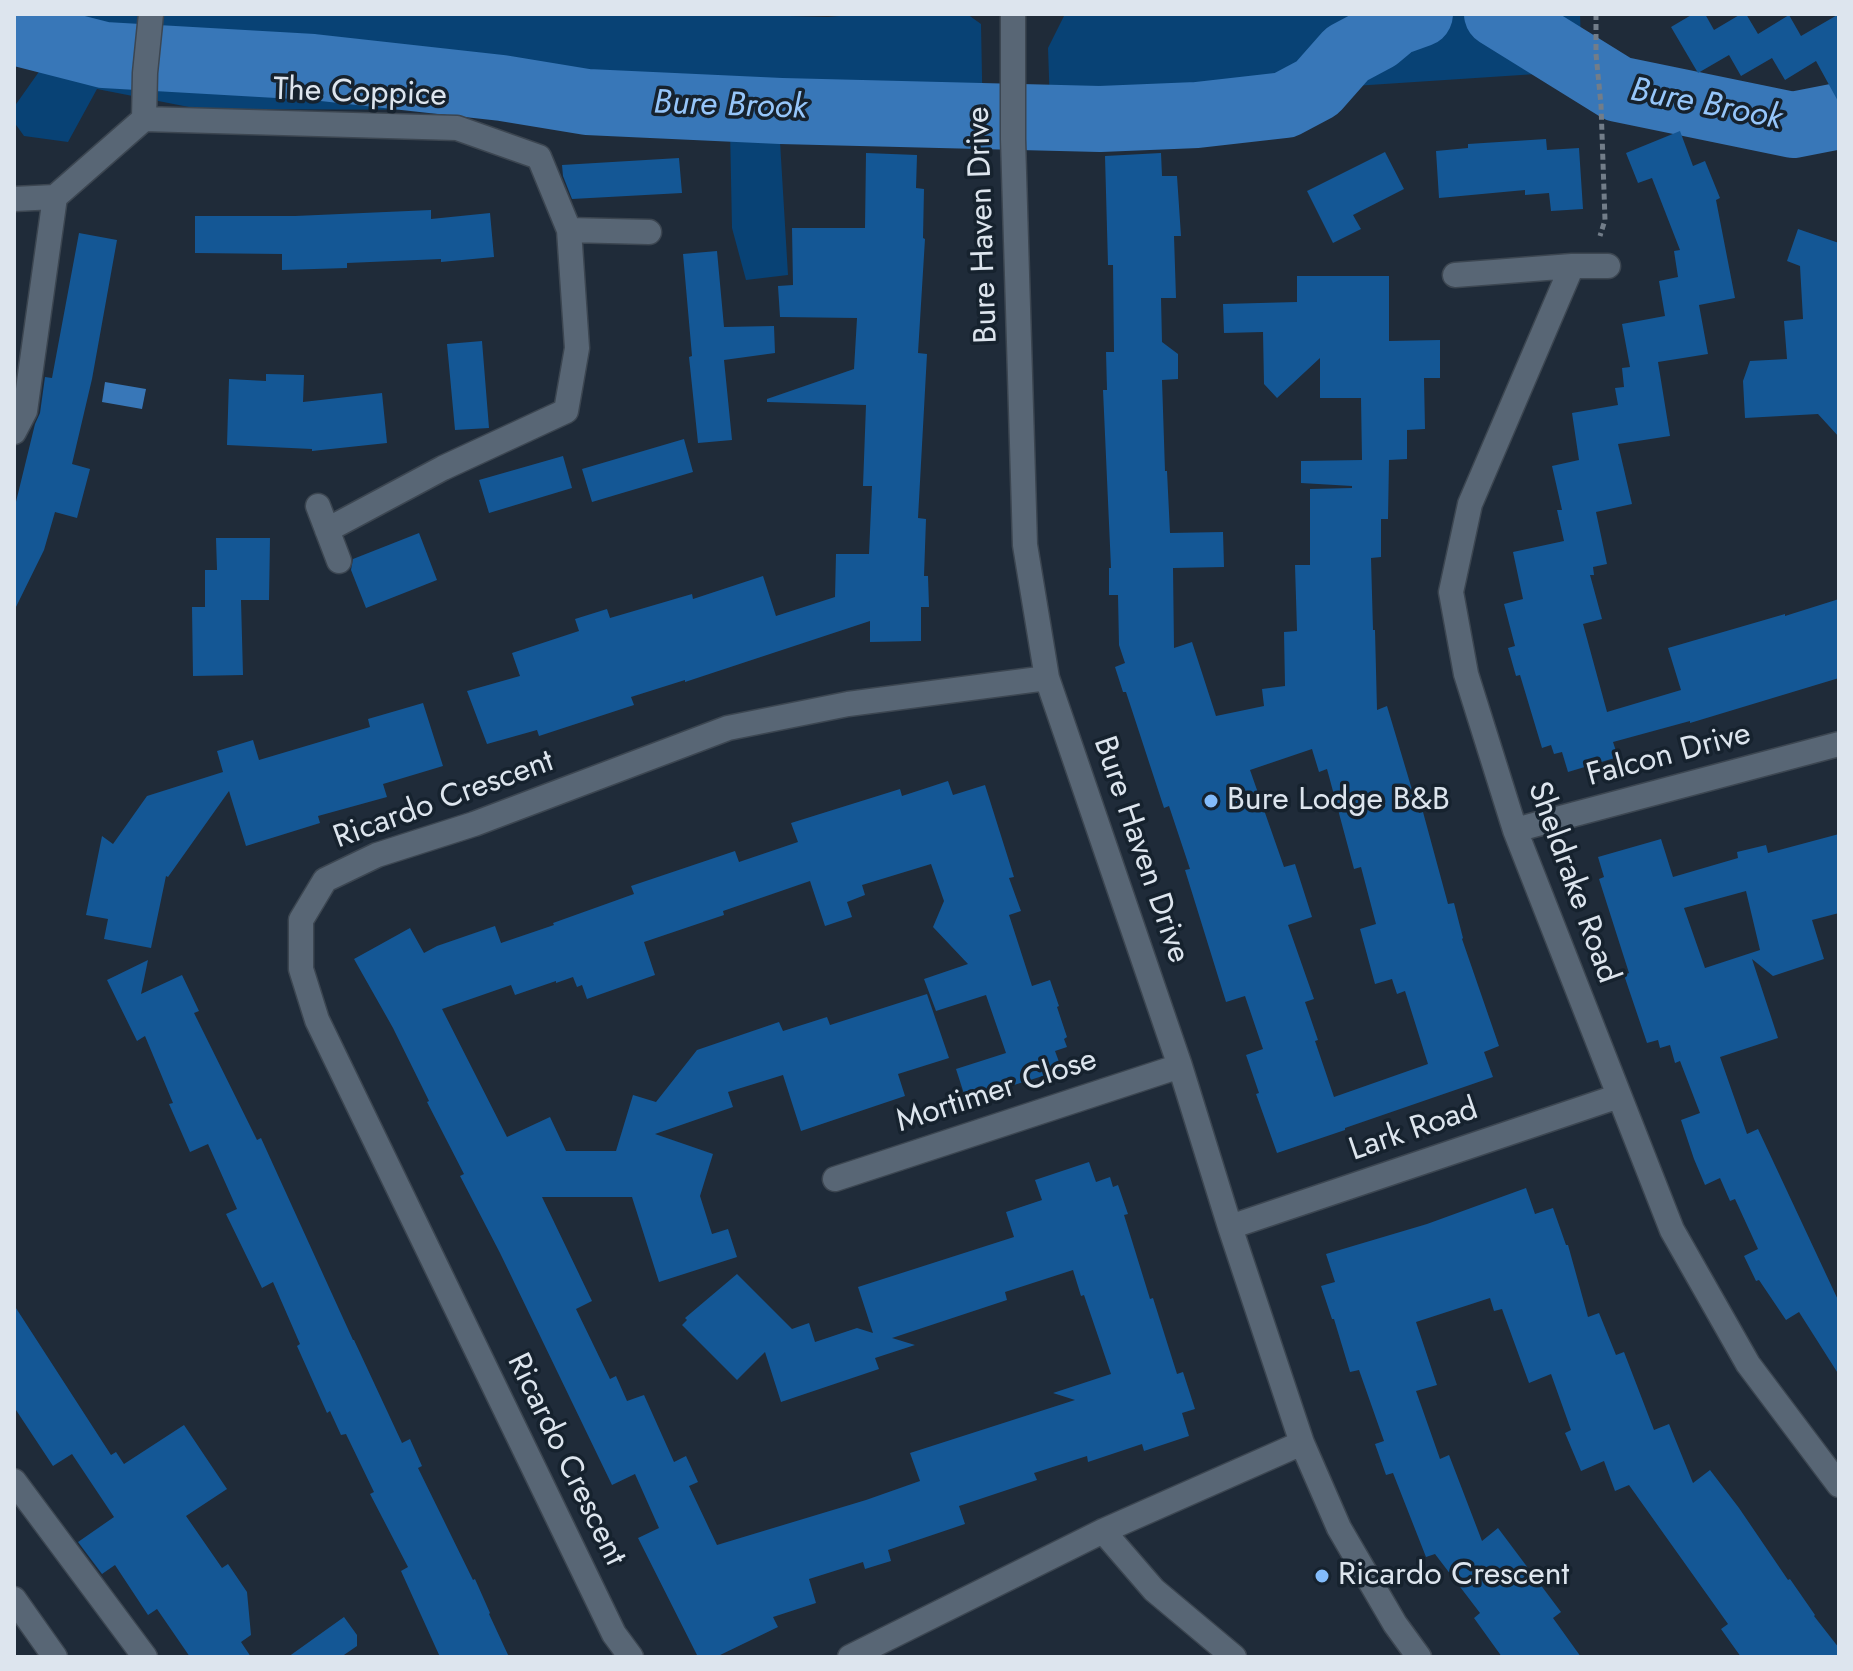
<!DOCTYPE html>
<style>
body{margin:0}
#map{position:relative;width:1853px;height:1671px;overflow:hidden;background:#1f2b39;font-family:Jost,sans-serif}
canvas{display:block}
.frame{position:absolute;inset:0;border:16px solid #dde5ee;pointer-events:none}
</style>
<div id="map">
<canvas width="1853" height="1671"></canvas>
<div class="frame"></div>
</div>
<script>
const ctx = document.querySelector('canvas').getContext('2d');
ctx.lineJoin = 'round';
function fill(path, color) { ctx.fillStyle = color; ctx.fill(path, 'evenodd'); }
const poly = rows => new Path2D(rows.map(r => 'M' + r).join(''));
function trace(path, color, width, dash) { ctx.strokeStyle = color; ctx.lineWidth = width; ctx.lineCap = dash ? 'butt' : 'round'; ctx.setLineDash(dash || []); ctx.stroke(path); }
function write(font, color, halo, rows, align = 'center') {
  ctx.font = font + ' Jost,sans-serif'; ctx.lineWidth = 7; ctx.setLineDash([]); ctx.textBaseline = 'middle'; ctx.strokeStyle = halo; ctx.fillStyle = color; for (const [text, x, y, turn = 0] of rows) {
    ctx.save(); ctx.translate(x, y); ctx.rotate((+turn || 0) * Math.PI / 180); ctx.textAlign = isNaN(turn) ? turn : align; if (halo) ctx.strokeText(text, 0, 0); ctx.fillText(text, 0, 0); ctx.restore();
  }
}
fill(poly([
 [14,14,712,14,828,17,861,14,967,14,981,24,983,129,779,125,788,275,746,280,732,228,730,129,513,110,199,109,97,89,68,142,24,136,14,122,14,107,43,66,14,61],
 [1065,14,1580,14,1582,71,1050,106,1048,48]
]), '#084275');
fill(poly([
 [105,382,146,389,142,409,102,402]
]), '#3877b8');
trace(poly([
 [1497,14,1618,89,1793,125,1839,116],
 [14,32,104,55,313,67,502,88,587,102,781,111,1100,119,1197,115,1285,105,1317,88,1347,54,1377,38,1395,23,1420,14]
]), '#3877b8', 66);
fill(poly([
 [1693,14,1705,14,1714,30,1741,14,1746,14,1758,34,1789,15,1801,36,1839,14,1839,103,1816,61,1785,80,1772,58,1741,76,1729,55,1698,73,1671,27],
 [1680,131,1693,166,1705,161,1720,198,1716,200,1735,298,1699,305,1708,354,1658,362,1670,436,1618,444,1632,504,1596,512,1607,564,1593,567,1594,575,1590,575,1602,619,1583,624,1607,712,1681,690,1668,648,1785,614,1785,616,1839,599,1839,678,1690,723,1690,721,1613,742,1618,757,1568,772,1562,752,1554,754,1551,745,1542,748,1520,675,1516,676,1508,648,1515,646,1504,604,1523,599,1513,552,1564,541,1557,510,1562,510,1552,466,1579,460,1572,413,1618,405,1615,388,1624,387,1622,368,1630,367,1622,324,1665,316,1659,281,1678,277,1674,251,1680,250,1652,178,1638,183,1626,153],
 [1546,139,1547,150,1579,148,1583,209,1551,211,1549,193,1525,195,1525,190,1439,198,1436,151,1468,148,1468,144],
 [1385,152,1404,189,1353,215,1361,229,1333,243,1307,191],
 [866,153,917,155,916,188,924,189,923,238,925,239,918,353,927,354,918,518,926,519,924,576,928,576,929,607,921,607,921,641,870,642,870,621,685,682,685,680,631,697,634,705,539,736,537,730,487,744,467,691,520,676,512,653,579,631,575,619,607,609,610,618,692,594,693,599,763,576,776,616,835,597,836,554,869,554,872,486,863,486,866,405,767,402,767,399,854,369,857,318,780,317,778,286,793,285,792,228,865,228],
 [1161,153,1162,176,1177,176,1181,236,1174,236,1176,298,1161,298,1162,342,1178,354,1178,379,1162,380,1165,471,1167,471,1170,533,1223,532,1224,567,1173,568,1174,648,1192,642,1216,716,1264,706,1262,689,1285,686,1284,632,1297,631,1295,565,1310,565,1310,489,1352,488,1352,486,1301,483,1301,461,1362,460,1361,398,1320,398,1320,358,1277,398,1264,384,1263,332,1224,333,1223,304,1297,302,1297,276,1389,276,1389,341,1440,340,1440,378,1424,378,1425,429,1407,430,1407,459,1389,460,1388,519,1381,519,1381,557,1371,558,1373,630,1375,630,1377,710,1387,706,1419,813,1423,812,1448,904,1454,903,1463,938,1462,939,1499,1046,1484,1052,1493,1077,1345,1128,1345,1130,1277,1153,1256,1094,1259,1093,1246,1055,1263,1049,1245,996,1226,1002,1185,870,1190,869,1169,806,1164,808,1126,692,1123,692,1115,667,1125,663,1119,645,1118,595,1109,595,1109,568,1111,568,1103,390,1107,390,1106,352,1114,352,1113,265,1108,265,1105,156],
 [1312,749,1319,772,1327,769,1354,869,1361,867,1376,924,1360,929,1375,984,1392,979,1397,994,1405,991,1428,1064,1334,1097,1315,1041,1318,1040,1305,1002,1314,999,1288,925,1312,917,1295,864,1284,867,1250,770],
 [679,158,682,193,572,199,563,176,562,165],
 [431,210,431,219,490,213,494,257,441,262,441,259,347,263,347,268,282,270,282,254,195,253,195,216,295,216],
 [1798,229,1839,243,1839,437,1818,414,1745,418,1743,381,1750,361,1787,359,1784,321,1803,319,1800,266,1787,261],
 [79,233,117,240,92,379,72,464,90,469,77,518,55,512,44,550,14,611,14,510,35,424,40,413,45,377,52,378],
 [717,251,724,327,774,326,775,353,724,360,732,440,698,443,689,357,692,356,683,254],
 [482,341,489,428,455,430,447,344],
 [266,374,304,375,303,402,382,393,387,443,312,451,312,449,227,445,229,379,266,381],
 [684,439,693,472,592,502,582,469],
 [563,456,572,488,489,513,479,480],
 [419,533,437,580,366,608,351,570,353,559],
 [216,538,270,538,269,600,241,600,243,675,193,676,192,607,205,607,205,570,217,570],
 [423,703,443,766,383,784,387,797,318,816,320,823,246,846,229,791,168,877,166,876,151,948,104,939,108,919,86,915,102,836,113,844,147,796,223,772,217,751,253,740,259,760,370,727,368,719],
 [948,781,953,795,985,785,1014,877,1009,878,1021,911,1009,915,1032,986,1050,980,1059,1006,1057,1007,1067,1037,1064,1039,1067,1047,1055,1051,1062,1070,966,1100,956,1069,1006,1053,986,995,936,1011,924,979,968,964,933,927,944,901,931,864,862,885,865,895,847,902,852,917,825,926,810,881,723,911,724,915,644,942,655,975,587,999,582,985,577,987,573,977,556,983,556,981,515,995,511,985,442,1009,507,1137,550,1117,566,1151,616,1151,633,1095,656,1102,697,1050,779,1022,783,1031,827,1017,830,1025,927,994,949,1058,898,1074,905,1096,801,1131,783,1075,728,1092,733,1107,655,1134,713,1154,700,1196,712,1234,728,1229,737,1257,659,1282,632,1197,542,1197,592,1301,576,1309,610,1379,616,1376,627,1401,644,1395,674,1462,686,1456,698,1482,689,1486,717,1545,866,1500,920,1481,910,1453,1075,1400,1053,1393,1111,1374,1084,1295,1081,1296,1073,1270,1005,1292,1007,1300,892,1338,915,1345,875,1358,879,1369,781,1402,765,1352,737,1380,682,1325,687,1320,685,1318,737,1274,792,1329,809,1323,815,1342,857,1328,873,1333,858,1287,1014,1237,1006,1212,1042,1200,1035,1180,1089,1162,1096,1182,1110,1177,1113,1187,1118,1185,1128,1214,1124,1215,1150,1299,1153,1298,1177,1374,1183,1372,1195,1409,1182,1413,1189,1436,1144,1451,1142,1444,1088,1462,1087,1456,1034,1473,1037,1480,959,1506,965,1524,888,1550,891,1561,865,1569,863,1562,809,1579,816,1603,773,1617,778,1627,716,1657,698,1657,638,1538,659,1528,635,1474,612,1485,500,1253,460,1176,464,1174,427,1102,429,1101,393,1028,354,959,410,928,424,953,437,946,495,926,501,943,554,925,553,923,634,894,631,886,735,851,739,862,798,842,791,823,900,789,902,796],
 [1839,834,1839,913,1812,920,1824,959,1773,976,1752,959,1778,1038,1720,1057,1747,1134,1758,1129,1839,1302,1839,1375,1799,1312,1786,1320,1759,1280,1756,1281,1744,1256,1758,1249,1735,1199,1730,1201,1720,1178,1705,1185,1694,1159,1681,1120,1700,1113,1680,1061,1675,1063,1670,1045,1660,1048,1658,1040,1647,1043,1624,975,1629,973,1599,879,1604,877,1598,857,1661,839,1673,877,1738,858,1737,852,1766,845,1768,853],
 [1746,891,1760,950,1705,968,1684,908],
 [148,960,141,994,182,975,199,1011,194,1013,257,1140,261,1138,353,1340,354,1340,402,1443,410,1439,422,1466,418,1468,473,1580,475,1579,490,1613,489,1614,509,1657,440,1657,401,1571,408,1567,370,1494,374,1492,346,1434,341,1435,330,1411,327,1413,297,1346,300,1344,273,1282,262,1288,226,1214,237,1209,208,1144,190,1152,169,1104,173,1103,145,1036,137,1041,107,980],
 [1526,1188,1535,1214,1553,1208,1566,1245,1568,1245,1588,1317,1599,1313,1616,1355,1624,1352,1654,1430,1669,1424,1693,1483,1710,1470,1739,1508,1788,1580,1790,1579,1815,1615,1814,1616,1839,1648,1839,1657,1741,1657,1721,1629,1728,1624,1629,1485,1615,1491,1604,1461,1581,1471,1565,1433,1571,1430,1551,1374,1529,1383,1502,1309,1494,1311,1490,1298,1416,1322,1437,1385,1416,1391,1440,1459,1449,1455,1482,1541,1498,1528,1561,1612,1553,1618,1581,1657,1502,1657,1474,1618,1480,1613,1435,1554,1426,1557,1393,1473,1386,1475,1375,1444,1384,1441,1359,1370,1350,1372,1334,1319,1332,1319,1321,1286,1335,1282,1326,1254,1427,1224],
 [14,1305,111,1455,116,1452,124,1464,184,1425,227,1489,186,1516,222,1568,228,1564,247,1592,251,1635,241,1642,251,1657,190,1657,157,1609,148,1615,115,1565,102,1574,78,1542,114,1517,72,1454,53,1466,14,1407],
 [344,1617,357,1635,357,1646,341,1657,288,1657]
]), '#145795');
const minor = poly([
 [1013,14,1013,139,1025,545,1047,678,1180,1066,1230,1227,1302,1443,1339,1528,1395,1624,1419,1657],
 [144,119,457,128,539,157,569,230,577,348,566,411,443,468,327,530],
 [14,199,55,197],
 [569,230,649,232],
 [1572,266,1470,504,1451,592,1466,674,1515,830,1672,1230,1748,1364,1839,1485],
 [1455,275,1572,266,1608,266],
 [14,432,25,411,55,197,144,119,145,73,151,14],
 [318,506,339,561],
 [1515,830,1839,744],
 [835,1179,1180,1066],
 [1230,1227,1619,1096],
 [14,1481,145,1657],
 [1103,1531,1154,1590,1234,1657],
 [14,1599,55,1657],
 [631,1657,614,1634,317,1020,301,969,301,920,325,880,377,855,474,824,728,728,848,704,1047,678],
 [850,1657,1103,1531,1302,1443]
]);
trace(minor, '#3c4651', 27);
trace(poly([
 [1596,14,1596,54,1601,105,1605,220,1600,236]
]), '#727d89', 5, [6, 4]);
trace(minor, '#586675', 24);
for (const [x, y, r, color] of [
 [1211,801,8,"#83bcfb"],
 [1322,1576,8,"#83bcfb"]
]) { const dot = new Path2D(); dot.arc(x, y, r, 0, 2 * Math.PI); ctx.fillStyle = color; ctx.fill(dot); trace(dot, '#16222e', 3); }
write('32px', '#dde5ee', '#16222e', [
 ["The Coppice",360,94,2],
 ["Bure Haven Drive",984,225,-92],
 ["Falcon Drive",1669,756,-15],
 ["Ricardo Crescent",444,801,-20],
 ["Bure Haven Drive",1140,850,71],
 ["Sheldrake Road",1572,883,70],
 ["Mortimer Close",997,1092,-18],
 ["Lark Road",1414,1131,-19],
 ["Ricardo Crescent",565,1460,64]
]);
write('32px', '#dde5ee', '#16222e', [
 ["Bure Lodge B&B",1227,801],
 ["Ricardo Crescent",1338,1576]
], 'left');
write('italic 34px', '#96c6fa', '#16222e', [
 ["Bure Brook",1706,106,11],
 ["Bure Brook",730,107,2]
]);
</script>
